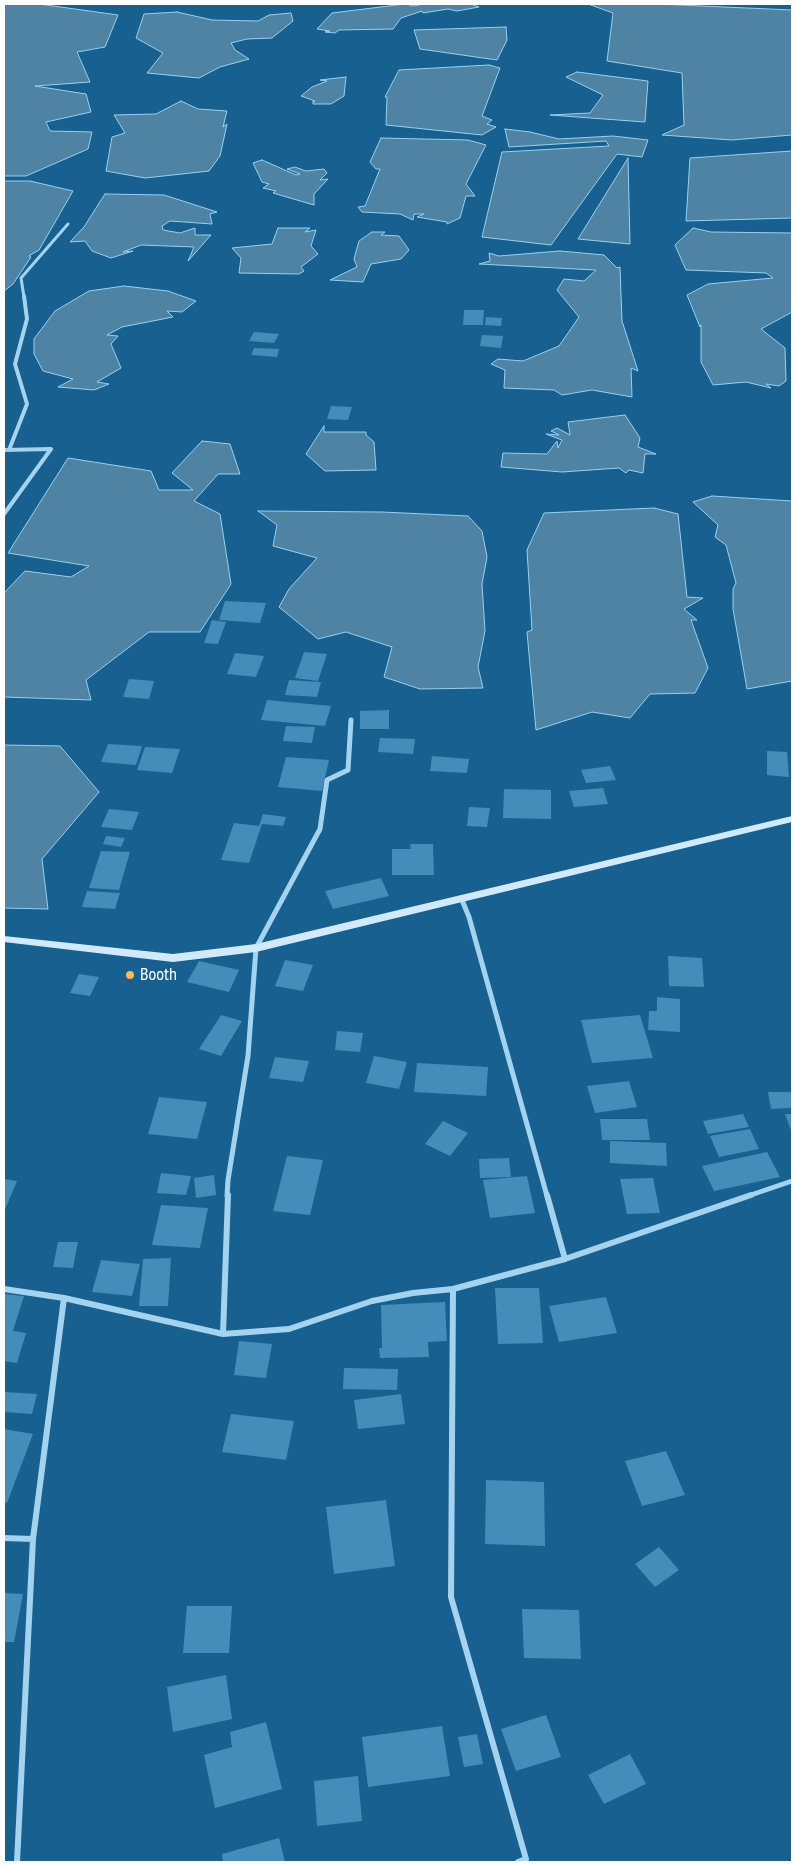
<!DOCTYPE html>
<style>
body{margin:0}
#map{position:relative;width:796px;height:1866px;overflow:hidden;background:#17608f;font-family:"PT Sans Narrow",sans-serif}
canvas{display:block}
.frame{position:absolute;inset:0;border:5px solid #fff;pointer-events:none}
</style>
<div id="map">
<canvas width="796" height="1866"></canvas>
<div class="frame"></div>
</div>
<script>
const ctx = document.querySelector('canvas').getContext('2d');
ctx.lineJoin = 'round';
function fill(path, color) { ctx.fillStyle = color; ctx.fill(path, 'evenodd'); }
const poly = rows => new Path2D(rows.map(r => 'M' + r).join(''));
function trace(path, color, width, dash) { ctx.strokeStyle = color; ctx.lineWidth = width; ctx.lineCap = dash ? 'butt' : 'round'; ctx.setLineDash(dash || []); ctx.stroke(path); }
function write(font, color, halo, rows, align = 'center') {
  ctx.font = font + ' "PT Sans Narrow",sans-serif'; ctx.lineWidth = 4.5; ctx.setLineDash([]); ctx.textBaseline = 'middle'; ctx.strokeStyle = halo; ctx.fillStyle = color; for (const [text, x, y, turn = 0] of rows) {
    ctx.save(); ctx.translate(x, y); ctx.rotate((+turn || 0) * Math.PI / 180); ctx.textAlign = isNaN(turn) ? turn : align; if (halo) ctx.strokeText(text, 0, 0); ctx.fillText(text, 0, 0); ctx.restore();
  }
}
const water = poly([
 [4,4,39,4,118,15,105,47,77,52,90,82,35,86,86,94,91,112,46,122,50,131,92,132,88,149,26,176,4,176,4,4],
 [405,4,414,6,423,4,471,4,479,7,457,11,448,9,423,13,422,11,401,18,393,29,339,30,335,33,325,32,330,31,317,29,332,13,405,4],
 [588,4,657,4,792,10,792,135,732,140,662,135,684,125,682,73,607,61,613,13,588,4],
 [177,12,212,20,258,21,269,15,291,13,293,21,272,38,247,39,231,43,235,50,249,59,220,67,199,78,147,73,163,53,136,38,144,14,177,12],
 [506,27,507,40,497,60,420,49,414,30,506,27],
 [489,65,500,68,482,116,492,120,487,124,496,127,482,135,386,125,387,97,385,97,399,70,489,65],
 [577,72,648,81,645,122,550,115,590,113,603,95,566,77,577,72],
 [346,77,344,96,331,104,313,104,313,101,315,101,301,96,312,87,327,81,320,80,346,77],
 [181,101,198,109,227,111,223,127,227,124,220,156,209,171,145,178,106,171,112,137,125,133,114,115,156,114,181,101],
 [505,129,530,132,559,139,613,136,648,140,642,157,617,154,551,245,482,237,502,152,609,146,606,141,509,147,505,129],
 [381,138,468,140,486,145,466,184,475,196,466,196,460,218,447,224,447,222,417,217,424,214,414,214,413,220,400,214,362,212,358,207,365,206,380,169,376,169,370,162,381,138],
 [792,151,792,218,686,221,690,158,792,151],
 [628,158,630,244,578,239,628,158],
 [262,160,296,175,300,174,287,169,295,167,306,171,324,169,327,173,320,180,328,179,314,194,314,205,273,193,276,191,263,188,269,184,262,182,253,163,262,160],
 [4,181,30,181,73,191,39,250,29,256,31,257,13,284,4,291,4,181],
 [105,194,164,195,217,212,210,214,212,224,170,221,162,226,163,230,180,233,195,228,195,235,211,235,188,261,194,247,141,245,123,252,133,251,111,258,92,251,85,241,70,242,84,227,105,194],
 [278,228,310,228,305,232,316,230,311,246,318,254,301,267,304,271,299,274,239,273,241,258,232,248,272,244,278,228],
 [693,228,711,232,792,233,792,312,761,329,785,348,786,381,779,386,766,384,771,388,746,382,713,385,701,362,701,325,700,327,687,295,708,284,773,278,766,273,686,270,675,245,693,228],
 [372,232,385,232,381,235,399,236,409,250,401,259,371,264,363,282,330,280,357,267,354,259,359,241,372,232],
 [560,251,604,255,617,268,620,267,622,321,638,371,631,368,632,397,592,390,562,395,554,390,504,388,505,370,491,364,498,359,523,361,559,346,579,317,557,290,564,279,584,281,596,270,479,264,490,261,489,253,499,256,560,251],
 [124,286,168,291,196,301,182,312,167,311,173,317,122,327,107,335,118,336,111,344,121,368,97,382,109,384,94,390,58,387,73,379,43,371,34,354,34,339,55,311,89,291,124,286],
 [625,415,640,438,638,447,656,454,645,454,643,473,629,470,626,473,619,468,562,472,501,467,503,453,547,454,557,441,558,448,562,440,546,434,559,435,551,431,557,428,570,435,568,422,625,415],
 [324,426,324,432,366,432,366,435,374,442,376,470,325,471,306,454,324,426],
 [202,441,230,444,240,474,218,474,194,501,220,514,231,584,200,632,149,632,86,680,91,700,4,697,4,593,25,571,71,577,89,566,8,553,68,458,151,471,159,490,193,490,172,473,202,441],
 [712,496,792,501,792,681,747,689,733,609,733,589,736,583,726,545,715,537,718,525,693,502,712,496],
 [654,508,678,514,687,597,703,598,684,609,697,620,691,620,708,668,695,693,650,694,630,718,592,712,536,730,527,632,532,630,527,550,544,513,654,508],
 [258,511,382,512,468,516,482,531,487,557,482,584,485,631,478,667,483,688,420,689,384,677,392,647,346,632,318,639,279,607,289,589,317,558,273,546,277,525,258,511],
 [4,745,60,746,99,792,42,859,48,909,4,908,4,745]
]);
fill(water, '#4f83a3');
trace(water, '#96d1f2', 1);
fill(poly([
 [464,310,484,310,483,325,463,325],
 [486,317,502,318,501,326,485,325],
 [254,332,279,334,274,343,249,341],
 [482,335,503,336,501,348,480,346],
 [254,348,279,349,277,357,251,355],
 [331,406,352,407,348,420,327,419],
 [225,601,266,603,260,623,219,620],
 [212,620,226,622,218,644,204,643],
 [304,652,327,654,318,681,295,678],
 [235,653,264,656,256,677,227,674],
 [129,679,154,681,149,699,123,697],
 [289,680,321,682,317,697,285,695],
 [267,700,331,706,325,726,261,720],
 [389,710,389,729,360,729,360,711],
 [286,726,315,727,312,743,283,741],
 [380,738,415,739,413,754,378,752],
 [108,744,142,746,136,765,101,762],
 [145,747,180,749,172,773,137,770],
 [767,751,787,752,789,777,767,775],
 [432,756,469,759,467,773,430,771],
 [286,757,329,760,322,791,278,787],
 [610,766,616,780,586,783,581,770],
 [603,788,608,804,574,807,569,791],
 [504,789,551,790,551,819,503,818],
 [469,807,490,808,487,827,467,826],
 [109,809,139,812,132,830,101,827],
 [263,814,286,817,283,826,262,824,249,863,221,860,234,823,259,826],
 [106,836,125,838,121,847,103,844],
 [410,844,433,844,434,875,392,875,392,849,411,849],
 [101,851,130,852,119,890,89,888],
 [381,878,389,896,333,909,325,891],
 [87,891,120,893,115,909,82,907],
 [668,956,702,958,704,987,669,986],
 [285,960,313,965,303,991,275,986],
 [199,961,239,970,229,992,187,982],
 [79,974,99,977,90,996,70,993],
 [657,997,680,999,680,1032,648,1030,649,1011,657,1011],
 [221,1015,242,1021,221,1056,199,1049],
 [640,1015,653,1058,592,1063,581,1020],
 [337,1031,363,1033,360,1052,335,1050],
 [374,1056,407,1062,399,1089,366,1083],
 [275,1057,309,1061,303,1082,269,1078],
 [417,1063,488,1067,486,1096,414,1092],
 [629,1081,637,1107,595,1113,587,1086],
 [768,1092,792,1092,792,1108,771,1109],
 [159,1097,207,1102,197,1139,148,1134],
 [743,1114,749,1127,708,1134,703,1121],
 [785,1114,792,1114,792,1133],
 [600,1119,647,1119,650,1140,602,1140],
 [443,1121,468,1133,450,1156,425,1144],
 [750,1129,759,1149,719,1157,710,1136],
 [610,1141,666,1143,667,1166,610,1163],
 [767,1152,780,1177,714,1191,702,1166],
 [287,1156,323,1160,310,1215,273,1211],
 [509,1158,511,1177,480,1178,479,1159],
 [161,1173,191,1176,186,1195,157,1193],
 [214,1175,216,1195,196,1198,194,1178],
 [527,1176,535,1213,490,1218,483,1180],
 [653,1178,660,1213,627,1214,620,1179],
 [4,1179,17,1181,4,1212],
 [161,1205,208,1208,200,1248,152,1245],
 [58,1242,78,1242,73,1268,53,1267],
 [171,1258,168,1306,139,1306,143,1259],
 [101,1260,140,1264,132,1296,92,1292],
 [495,1288,539,1288,543,1343,498,1344],
 [4,1294,24,1296,13,1331,26,1333,17,1363,4,1361],
 [606,1297,617,1333,559,1342,549,1306],
 [445,1302,447,1341,428,1342,429,1357,380,1358,379,1348,382,1348,381,1305],
 [239,1341,272,1344,266,1378,234,1375],
 [344,1368,398,1369,397,1390,343,1389],
 [4,1392,37,1394,32,1414,4,1412],
 [401,1394,405,1424,358,1429,354,1400],
 [231,1414,294,1421,286,1460,222,1452],
 [4,1429,33,1434,7,1503,4,1502],
 [666,1451,685,1495,642,1506,625,1461],
 [486,1480,544,1482,545,1546,485,1544],
 [386,1500,395,1566,334,1574,326,1507],
 [659,1547,679,1570,655,1587,635,1564],
 [4,1593,23,1594,14,1642,4,1642],
 [187,1606,232,1606,229,1653,183,1653],
 [522,1609,579,1610,581,1659,524,1658],
 [226,1675,232,1719,173,1732,167,1687],
 [546,1715,561,1757,516,1771,501,1729],
 [266,1722,282,1789,215,1808,204,1755,232,1747,230,1732],
 [442,1726,450,1776,368,1787,362,1737],
 [477,1734,483,1764,464,1767,458,1737],
 [630,1754,646,1784,604,1804,588,1775],
 [358,1776,362,1821,317,1826,314,1781],
 [279,1838,285,1862,223,1862,222,1854]
]), '#448db8');
trace(poly([
 [24,297,21,278,68,224]
]), '#a3d3ef', 3);
trace(poly([
 [4,450,51,449,4,514],
 [9,450,27,404,15,364,27,319,24,296]
]), '#a3d3ef', 4);
trace(poly([
 [462,900,469,917,547,1196],
 [227,1196,228,1180,248,1056,256,948,320,829,327,780,348,770,351,720],
 [748,1196,792,1181]
]), '#a3d3ef', 5);
trace(poly([
 [547,1195,565,1259],
 [4,1289,64,1298],
 [453,1289,451,1597,526,1859,518,1862],
 [223,1334,228,1195],
 [4,1538,33,1539],
 [17,1862,33,1539,64,1298,223,1334,289,1329,372,1301,413,1293,453,1289,565,1259,751,1195]
]), '#a3d3ef', 6);
fill(poly([
 [792,816,792,822,256,952,173,962,4,942,4,936,173,954,256,944,792,816]
]), '#d1eafb');
for (const [x, y, r, color] of [
 [130,975,5,"#ffb662"]
]) { const dot = new Path2D(); dot.arc(x, y, r, 0, 2 * Math.PI); ctx.fillStyle = color; ctx.fill(dot); trace(dot, '#17608f', 2); }
write('18px', '#fff', '#17608f', [
 ["Booth",140,975]
], 'left');
</script>
